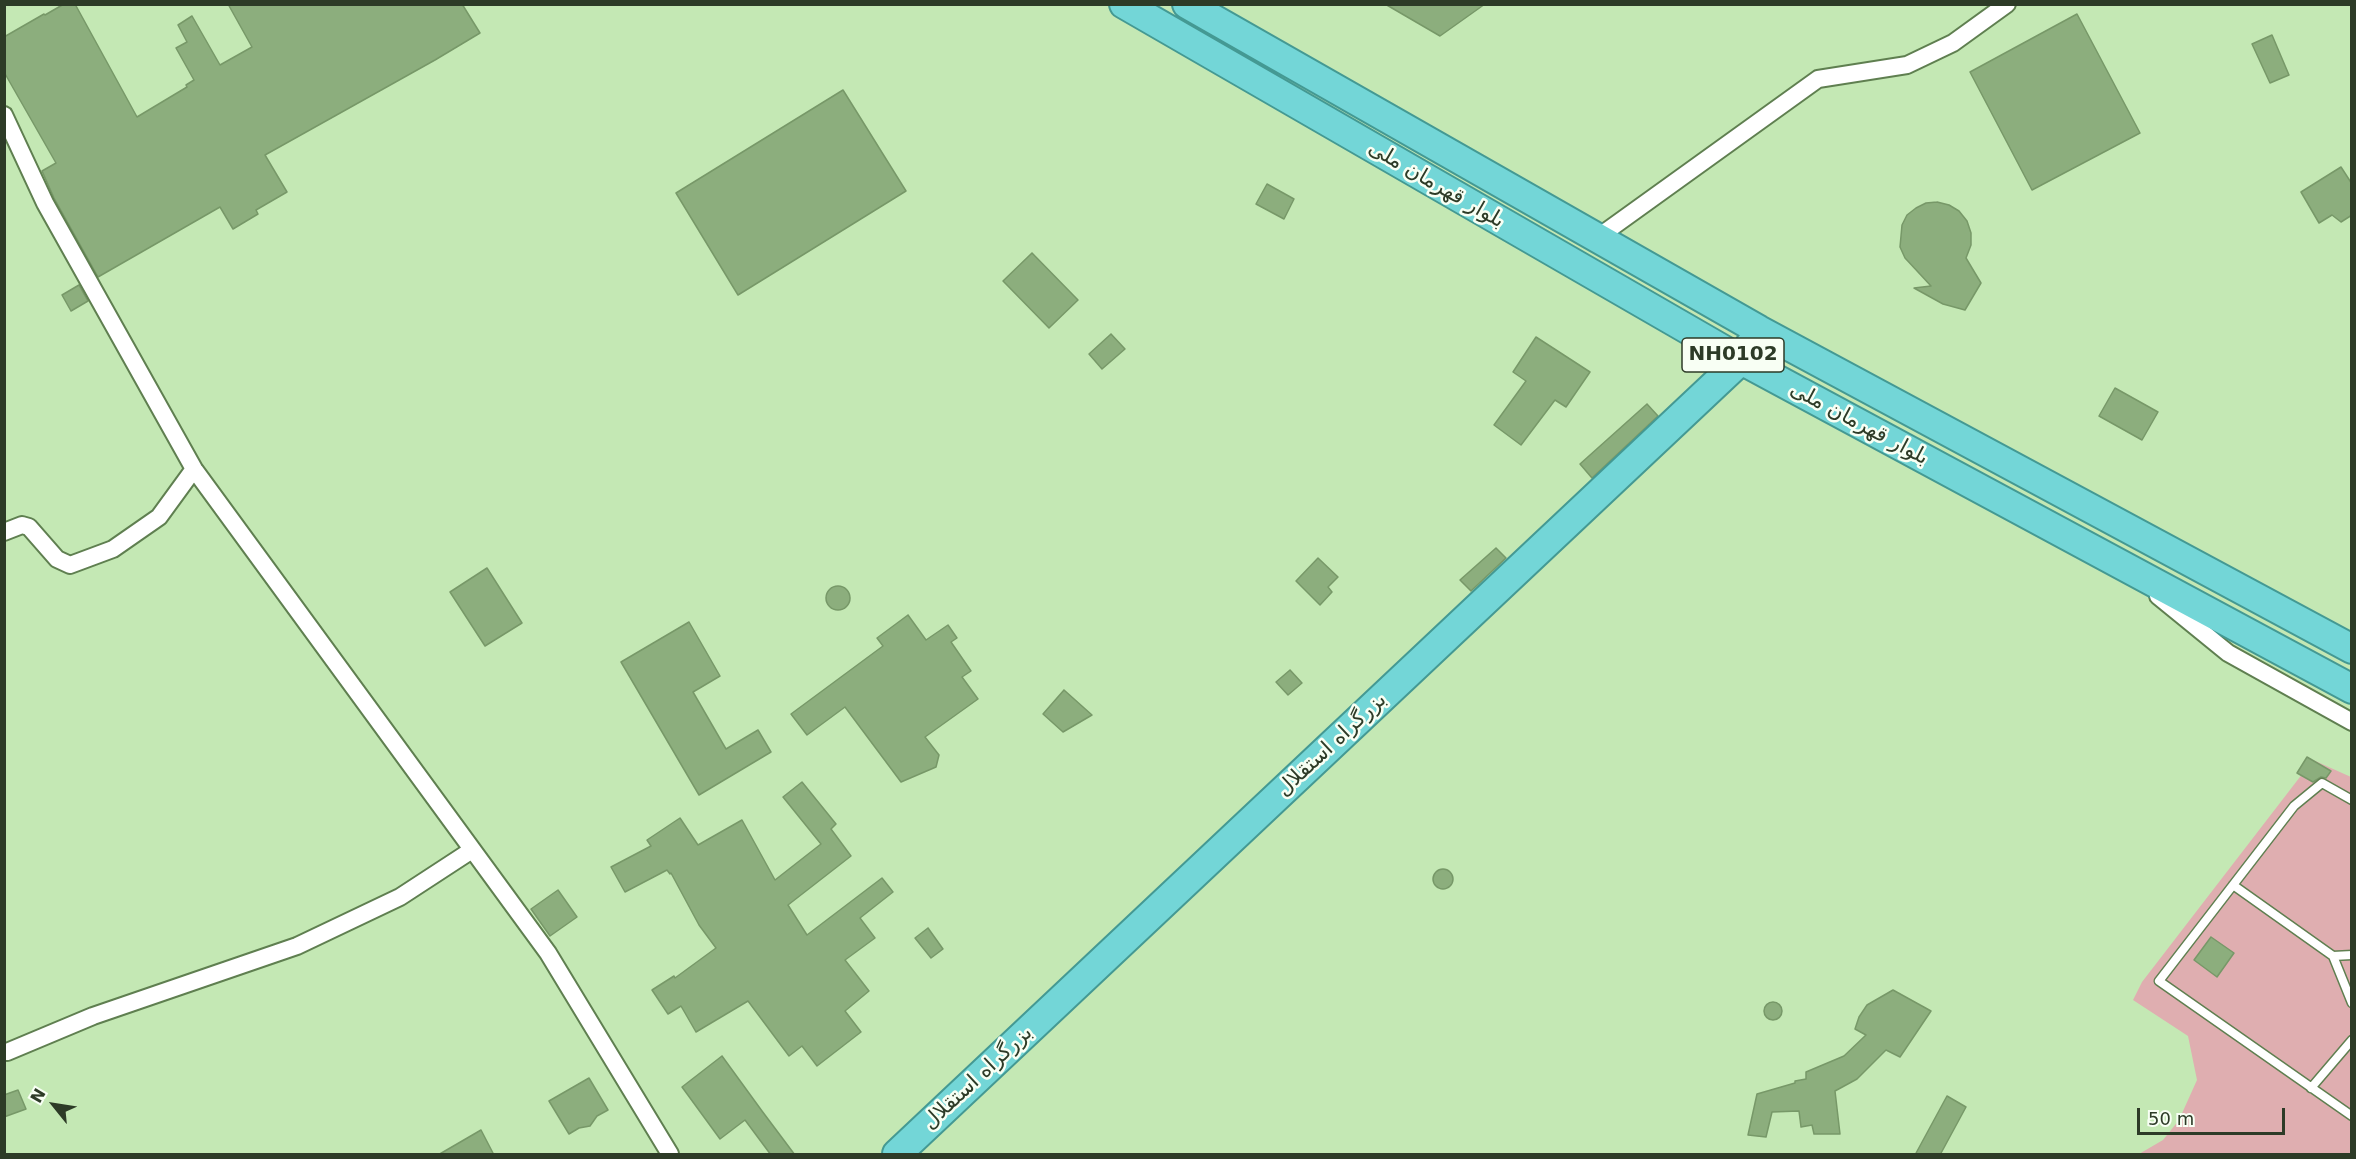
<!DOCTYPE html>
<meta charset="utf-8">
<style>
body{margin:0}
#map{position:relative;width:2356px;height:1159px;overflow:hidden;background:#c4e8b4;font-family:"DejaVu Sans",sans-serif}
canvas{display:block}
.frame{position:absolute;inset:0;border:6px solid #2d3b27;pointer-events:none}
.north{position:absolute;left:24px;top:1075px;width:60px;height:60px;-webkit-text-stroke:4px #f8fff4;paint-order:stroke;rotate:300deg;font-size:16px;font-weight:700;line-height:24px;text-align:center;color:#2d3b27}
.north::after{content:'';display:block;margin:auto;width:21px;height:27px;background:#2d3b27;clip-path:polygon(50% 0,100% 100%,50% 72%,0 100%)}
.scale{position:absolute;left:2137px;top:1108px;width:148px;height:27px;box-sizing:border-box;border:3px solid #2d3b27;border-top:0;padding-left:8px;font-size:18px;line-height:21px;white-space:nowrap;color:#2d3b27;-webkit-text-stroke:4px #f8fff4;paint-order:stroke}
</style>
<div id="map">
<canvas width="2356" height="1159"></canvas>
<div class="frame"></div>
<div class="north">N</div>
<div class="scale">50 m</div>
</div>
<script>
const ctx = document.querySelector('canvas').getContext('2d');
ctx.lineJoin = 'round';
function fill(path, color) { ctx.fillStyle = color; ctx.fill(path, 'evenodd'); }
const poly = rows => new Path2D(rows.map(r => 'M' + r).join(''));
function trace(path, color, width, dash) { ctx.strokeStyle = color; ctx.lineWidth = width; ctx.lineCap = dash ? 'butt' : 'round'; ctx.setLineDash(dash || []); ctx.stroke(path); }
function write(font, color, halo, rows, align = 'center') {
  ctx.font = font + ' "DejaVu Sans","Noto Sans Arabic",sans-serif'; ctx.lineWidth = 5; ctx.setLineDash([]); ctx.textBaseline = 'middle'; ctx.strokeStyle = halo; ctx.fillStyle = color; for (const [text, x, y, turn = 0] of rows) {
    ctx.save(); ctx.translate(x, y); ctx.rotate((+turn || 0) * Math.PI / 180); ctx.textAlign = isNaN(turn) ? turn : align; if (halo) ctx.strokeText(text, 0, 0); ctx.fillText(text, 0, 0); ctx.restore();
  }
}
fill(poly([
 [2313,760,2351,777,2351,1154,2139,1154,2163,1140,2179,1120,2197,1080,2188,1036,2133,1000,2142,982]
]), '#dfaeb0');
const building = poly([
 [64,4,75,4,137,117,187,87,186,85,194,80,176,48,187,42,178,25,192,16,220,65,252,47,228,4,462,4,480,33,435,60,265,155,287,192,256,210,258,214,233,229,220,207,98,277,54,198,42,171,56,163,4,72,4,37,44,14,45,15,64,4],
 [1385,4,1485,4,1440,36,1385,4],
 [2077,14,2140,133,2032,190,1970,72,2077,14],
 [2272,35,2289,75,2270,83,2252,44,2272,35],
 [843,90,906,191,738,295,676,193,843,90],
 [2341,167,2352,184,2352,215,2341,222,2332,215,2319,223,2301,192,2341,167],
 [1267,184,1294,199,1284,219,1256,204,1267,184],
 [1937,202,1949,205,1959,211,1967,221,1971,233,1971,245,1966,258,1981,283,1965,310,1943,304,1914,288,1931,286,1905,258,1900,247,1902,225,1907,215,1916,208,1926,203,1937,202],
 [1032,253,1078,300,1049,328,1003,281,1032,253],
 [79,285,88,301,71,311,62,295,79,285],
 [1111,334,1125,349,1102,369,1089,354,1111,334],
 [1536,337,1590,372,1566,407,1555,400,1521,445,1494,425,1526,381,1513,372,1536,337],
 [2115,388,2158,412,2142,440,2099,416,2115,388],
 [1647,404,1658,416,1592,478,1580,464,1647,404],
 [1496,548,1506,558,1471,591,1460,580,1496,548],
 [1318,558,1338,577,1328,587,1332,592,1320,605,1296,581,1318,558],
 [487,568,522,623,485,646,450,592,487,568],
 '826 598a12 12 0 1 1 24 0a12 12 0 1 1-24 0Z',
 [908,615,926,640,948,625,957,638,951,642,971,671,962,677,978,699,925,737,939,755,936,767,901,782,845,707,807,735,791,714,883,646,877,638,908,615],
 [689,622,720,676,693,692,726,749,758,730,771,752,699,795,621,662,689,622],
 [1290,670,1302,683,1288,695,1276,682,1290,670],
 [1064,690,1092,715,1063,732,1043,714,1064,690],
 [2307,757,2331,771,2326,778,2321,777,2313,782,2297,773,2307,757],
 [802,782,836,824,831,829,851,856,788,905,807,935,882,878,893,892,860,918,875,938,845,960,869,991,845,1011,861,1032,817,1066,802,1046,789,1056,748,1001,696,1032,681,1006,668,1014,652,990,674,976,675,978,716,948,699,925,671,873,670,874,667,870,625,892,611,867,651,846,647,840,680,818,698,845,742,820,775,880,821,844,783,797,802,782],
 '1433 879a10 10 0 1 1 20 0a10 10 0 1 1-20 0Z',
 [558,890,577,917,550,936,531,909,558,890],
 [928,928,943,949,931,958,915,938,928,928],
 [2211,937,2234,953,2217,977,2194,960,2211,937],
 [1893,990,1931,1011,1900,1057,1886,1050,1857,1079,1835,1091,1840,1134,1814,1134,1812,1125,1801,1127,1799,1111,1772,1112,1766,1137,1748,1135,1757,1094,1795,1083,1795,1081,1806,1079,1806,1072,1844,1056,1866,1035,1855,1029,1859,1017,1867,1005,1893,990],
 '1764 1011a9 9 0 1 1 18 0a9 9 0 1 1-18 0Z',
 [722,1056,762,1111,795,1155,771,1155,745,1120,720,1139,682,1087,722,1056],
 [589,1078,608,1110,597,1116,590,1126,579,1128,569,1134,549,1101,589,1078],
 [18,1090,26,1109,4,1117,4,1095,18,1090],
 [1947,1096,1966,1107,1940,1155,1915,1155,1947,1096],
 [481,1130,494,1155,438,1155,481,1130]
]);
fill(building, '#8cae7d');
trace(building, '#779868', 1.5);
const service = poly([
 [2352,800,2322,783,2294,806,2159,981,2352,1116],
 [2233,885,2333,956,2352,1003],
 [2333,956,2352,955],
 [2311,1088,2352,1040]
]);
const minor = poly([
 [4,115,45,203,194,469,548,953,670,1154],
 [1597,238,1818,79,1907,65,1953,43,2007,4],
 [4,532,22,525,29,527,57,559,70,565,113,549,159,517,194,469],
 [2158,596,2228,653,2352,722],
 [7,1052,93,1016,297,946,400,897,472,850]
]);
const trunk = poly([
 [1124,4,1741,360,2352,689],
 [1187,4,1759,330,2352,649],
 [897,1154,1741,360,1750,345]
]);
trace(service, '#5f7f50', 11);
trace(minor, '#5f7f50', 20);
trace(trunk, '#449993', 32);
trace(service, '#fff', 8);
trace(minor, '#fff', 16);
trace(trunk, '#73d6d7', 28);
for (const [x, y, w] of [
 [1733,355,102]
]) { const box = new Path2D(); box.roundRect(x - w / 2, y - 17, w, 34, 4.5); ctx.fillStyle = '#f8fff4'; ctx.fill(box); trace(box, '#2d3b27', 1.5); }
write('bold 20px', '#2d3b27', null, [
 ["NH0102",1733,355]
]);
write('21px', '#2d3b27', '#f8fff4', [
 ["بلوار قهرمان ملی",1436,185,30],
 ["بلوار قهرمان ملی",1859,424,28],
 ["بزرگراه استقلال",1332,745,-43],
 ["بزرگراه استقلال",978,1078,-43]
]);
</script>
